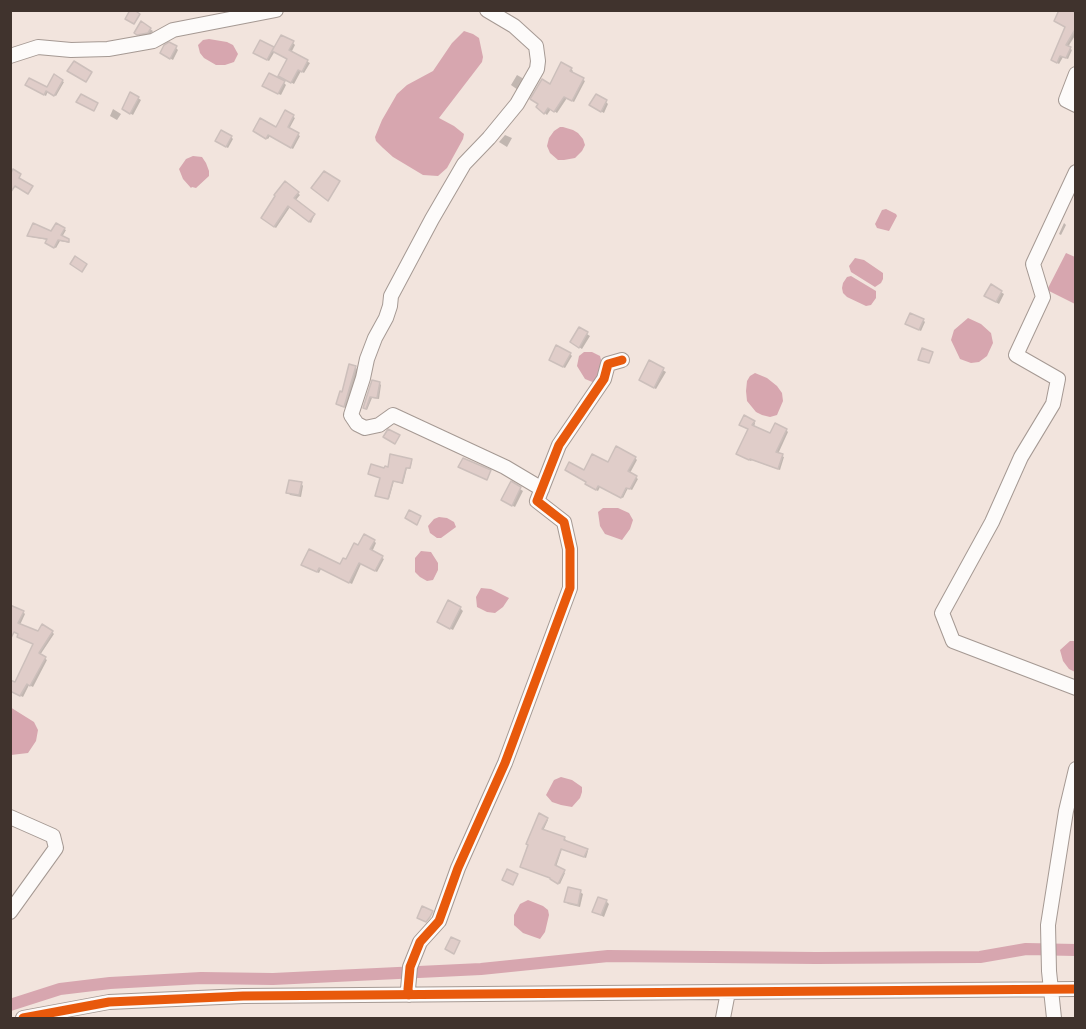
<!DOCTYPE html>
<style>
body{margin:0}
#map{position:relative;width:1086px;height:1029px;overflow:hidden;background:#f2e4dd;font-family:Roboto,sans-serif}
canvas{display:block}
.frame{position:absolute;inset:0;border:12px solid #40332d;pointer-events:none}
</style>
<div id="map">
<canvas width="1086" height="1029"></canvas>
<div class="frame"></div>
</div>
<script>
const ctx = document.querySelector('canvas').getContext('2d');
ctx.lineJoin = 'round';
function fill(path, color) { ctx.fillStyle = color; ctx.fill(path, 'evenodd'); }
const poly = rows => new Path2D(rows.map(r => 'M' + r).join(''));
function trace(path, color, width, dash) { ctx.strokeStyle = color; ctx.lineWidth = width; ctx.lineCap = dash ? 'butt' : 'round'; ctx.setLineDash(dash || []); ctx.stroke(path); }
fill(poly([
 [464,31,473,34,479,38,483,57,482,62,439,118,454,126,464,134,463,139,447,168,438,176,423,175,393,157,383,148,376,141,375,137,382,120,397,94,407,85,433,71,452,43],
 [209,39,227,42,233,45,238,54,234,62,225,65,216,65,204,58,200,53,198,45,203,40],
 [560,127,563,127,573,130,578,133,583,139,585,145,582,151,575,158,564,160,558,160,550,153,547,146,549,138,554,131],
 [193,156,202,157,206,163,209,171,209,176,196,188,192,187,191,188,183,179,179,169,186,159],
 [886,209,896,214,897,216,889,231,877,228,875,224,882,210],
 [1066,253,1075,257,1075,304,1047,290],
 [855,258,864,260,883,273,883,279,881,283,875,287,851,272,849,266],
 [851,276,876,291,876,298,871,305,866,306,847,297,843,293,842,288,843,283,847,277],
 [968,318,981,324,991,333,993,343,987,356,979,362,971,363,960,359,951,340,954,330],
 [584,352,592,352,600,356,603,367,595,383,585,379,577,366,579,356],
 [755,373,767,378,777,386,782,393,783,401,777,415,770,417,762,415,756,412,747,401,746,391,747,381,750,376],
 [603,508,618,508,629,513,633,520,630,529,622,540,605,534,600,526,598,512],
 [439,517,447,518,454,522,456,527,441,538,437,538,430,533,428,526,434,519],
 [421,551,431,552,438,563,438,570,433,580,427,581,420,577,415,572,415,558],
 [481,588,491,589,509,598,503,607,495,613,487,612,477,607,476,597],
 [1070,641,1075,641,1075,672,1069,669,1063,661,1060,650],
 [10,707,34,722,38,730,36,741,28,753,11,755],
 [561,777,572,780,582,787,582,792,580,798,572,807,561,805,552,802,546,795,554,780],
 [528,900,543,906,548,910,549,915,545,932,540,939,523,933,514,925,514,915,520,904]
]), '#d7a6af');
fill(poly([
 [1076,15,1076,34,1068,47,1072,50,1068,59,1063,57,1059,64,1053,60],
 [150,29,153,31,150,35,140,36,136,33],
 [293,43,295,45,291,53,310,63,304,73,301,71,294,84,283,78,289,60,275,51,269,61,257,55,273,49,274,50],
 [176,48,178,50,173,60,164,55],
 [571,69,573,71,572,73,585,81,574,102,567,98,557,113,551,109,547,115,538,107,551,86],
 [517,75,524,79,518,90,511,85],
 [62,81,64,82,56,96,48,91,46,96,27,85,47,89],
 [284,83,286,85,281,95,266,88],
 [138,98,141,100,133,115,126,111],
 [606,102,608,104,604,113,593,107],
 [113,109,121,114,117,120,110,116],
 [286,112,295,118,289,129,300,136,293,149,270,136,268,139,256,133,276,129],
 [505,135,512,138,507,147,499,142],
 [231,137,233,139,228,148,219,143],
 [286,183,300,195,295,201,314,216,311,223,290,207,276,228,265,220],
 [1064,223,1066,225,1061,235,1059,234],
 [64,229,66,230,62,237,70,243,60,241,56,248,48,244,48,240,31,237,29,236],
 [991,286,1004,294,999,304,988,298],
 [923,320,925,322,921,331,907,324],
 [579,329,590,336,582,349,574,344],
 [570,354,572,356,565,368,553,362],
 [650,362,666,372,656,389,643,382],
 [356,368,358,370,346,408,340,406,338,404],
 [373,382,379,383,381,385,379,399,372,398,367,410,364,408],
 [754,422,755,423,754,427,770,435,786,430,788,432,778,454,784,457,780,470,752,460,751,461,740,455,749,430,742,426],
 [635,458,637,460,630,473,638,479,632,490,628,488,623,498,600,487,598,491,588,486,587,482,567,470,584,472,608,464],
 [411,460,412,461,410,469,407,468,403,484,394,481,389,499,378,496,381,478,370,474],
 [301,483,303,486,301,497,290,495,288,492],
 [511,483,523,491,515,507,505,502],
 [374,541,376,543,372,552,384,559,377,572,361,564,352,584,321,569,319,573,305,567,340,566,359,547],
 [460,608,463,611,453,630,441,624],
 [23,612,25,614,20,625,38,633,52,632,54,634,40,655,47,660,33,687,29,685,23,697,10,691,35,645,20,634,10,630],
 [547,819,548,820,543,831,564,838,566,840,565,842,588,851,586,858,562,849,556,867,565,873,560,884,553,880,552,878,522,866],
 [580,892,583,894,580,907,568,904,566,902],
 [606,901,609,904,604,917,594,912]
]), '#0003');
trace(poly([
 [10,1005,60,989,110,983,201,978,273,979,481,969,608,956,816,958,980,957,1026,949,1076,950]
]), '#d7a6af', 12);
const building = poly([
 [130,10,134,10,140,14,134,24,125,19,130,10],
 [1059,10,1071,10,1076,13,1076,28,1066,45,1071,47,1066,58,1060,56,1057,63,1051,60,1065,27,1054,21,1059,10],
 [141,21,151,28,148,33,137,35,134,33,141,21],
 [281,35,294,41,289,50,308,60,302,72,298,70,291,83,278,76,287,59,272,51,281,35],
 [260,40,274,47,267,60,253,53,260,40],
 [169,42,177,46,170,59,160,53,164,45,169,42],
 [74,61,92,72,86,82,67,71,74,61],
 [561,62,572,68,570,71,584,78,572,101,564,97,554,112,548,108,544,114,536,107,538,104,530,99,542,79,550,84,561,62],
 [269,73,285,81,278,94,262,86,269,73],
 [54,74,63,80,54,96,46,91,44,95,25,85,29,78,47,87,54,74],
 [130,92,139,97,130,114,122,109,130,92],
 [81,94,98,103,94,111,76,102,81,94],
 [596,94,607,100,601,112,589,105,596,94],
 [285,110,294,115,288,127,299,133,291,148,268,135,266,139,253,131,260,118,276,127,285,110],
 [221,130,232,136,226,147,215,141,221,130],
 [13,169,21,174,19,178,33,186,28,194,15,186,10,193,10,174,13,169],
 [324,171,340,181,328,201,311,188,324,171],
 [285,181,299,192,294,198,315,214,309,222,288,206,274,227,261,218,275,196,274,195,285,181],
 [33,223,51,231,56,223,65,228,61,235,69,239,69,242,58,240,54,248,45,243,47,239,27,236,33,223],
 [75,256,87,264,82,272,70,264,75,256],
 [991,284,1002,291,996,302,984,296,991,284],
 [910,313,924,319,919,330,905,324,910,313],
 [579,327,588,332,579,348,570,342,579,327],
 [556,345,571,353,563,367,549,360,556,345],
 [922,348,933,352,929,363,918,360,922,348],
 [649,360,664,368,654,388,639,380,649,360],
 [349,364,356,366,344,407,336,404,340,391,342,392,349,364],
 [372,380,380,382,377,398,370,397,366,409,363,408,372,380],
 [744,415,755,421,752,425,770,433,775,423,787,429,776,452,783,454,778,469,750,459,749,460,736,454,748,429,739,425,744,415],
 [388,429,400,435,395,444,383,437,388,429],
 [616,446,636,457,628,471,637,476,630,489,626,488,621,498,598,486,596,490,585,484,586,482,565,470,569,462,584,470,592,454,608,462,616,446],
 [390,454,412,459,410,468,406,468,402,483,393,481,388,499,375,496,380,478,368,474,371,464,384,468,385,466,388,467,390,454],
 [463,458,491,470,487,480,458,467,463,458],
 [289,480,302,482,299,495,286,493,289,480],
 [511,481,521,487,512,506,501,500,511,481],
 [409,510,421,516,417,525,405,518,409,510],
 [364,534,375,540,370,549,383,556,375,571,359,563,349,583,319,568,317,572,301,565,309,549,340,564,343,558,346,559,354,543,358,545,364,534],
 [448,600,461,607,450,629,437,622,448,600],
 [10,605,24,611,18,623,38,631,42,624,53,631,39,653,46,657,30,686,27,684,20,696,10,691,10,680,15,682,33,644,17,637,18,634,14,632,10,640,10,605],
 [539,813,548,818,542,829,565,837,564,840,588,849,584,857,561,849,555,865,565,870,558,884,550,879,550,878,520,867,528,845,526,844,539,813],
 [507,869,518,874,513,885,502,880,507,869],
 [568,887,581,890,578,905,564,902,568,887],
 [598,897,607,900,601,915,592,912,598,897],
 [422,906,433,911,430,917,426,922,417,918,422,906],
 [451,937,460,941,454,954,445,949,451,937]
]);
fill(building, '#e0cdc9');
trace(building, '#ccbfbb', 1.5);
const minor = poly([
 [487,10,514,26,536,46,538,61,537,69,517,104,489,138,464,164,432,219,391,296,390,306,386,318,375,338,367,359,363,378,351,415,357,424,365,428,379,425,393,415,505,467,542,489],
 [10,56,38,47,71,50,108,49,153,41,173,30,276,10],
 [1076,74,1066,100,1076,105],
 [1076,172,1033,264,1043,297,1016,355,1058,379,1053,404,1021,457,992,522,942,613,953,641,1076,688],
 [10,817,53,836,56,848,10,912],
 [409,995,408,989,410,967,420,942,439,921,458,868,505,763,570,588,570,549,564,522,537,501,559,445,604,379,608,364,622,360],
 [23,1018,109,1002,243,996,1076,989],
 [723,1018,728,992],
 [1054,1018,1049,971,1048,925,1066,811,1076,769]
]);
trace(minor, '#a59993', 16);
trace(minor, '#fdfbfa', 14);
trace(poly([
 [409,995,408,989,410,967,420,942,439,921,458,868,505,763,570,588,570,549,564,522,537,501,559,445,604,379,608,364,622,360],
 [23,1018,109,1002,243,996,1076,989]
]), '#e8590c', 9);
</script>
